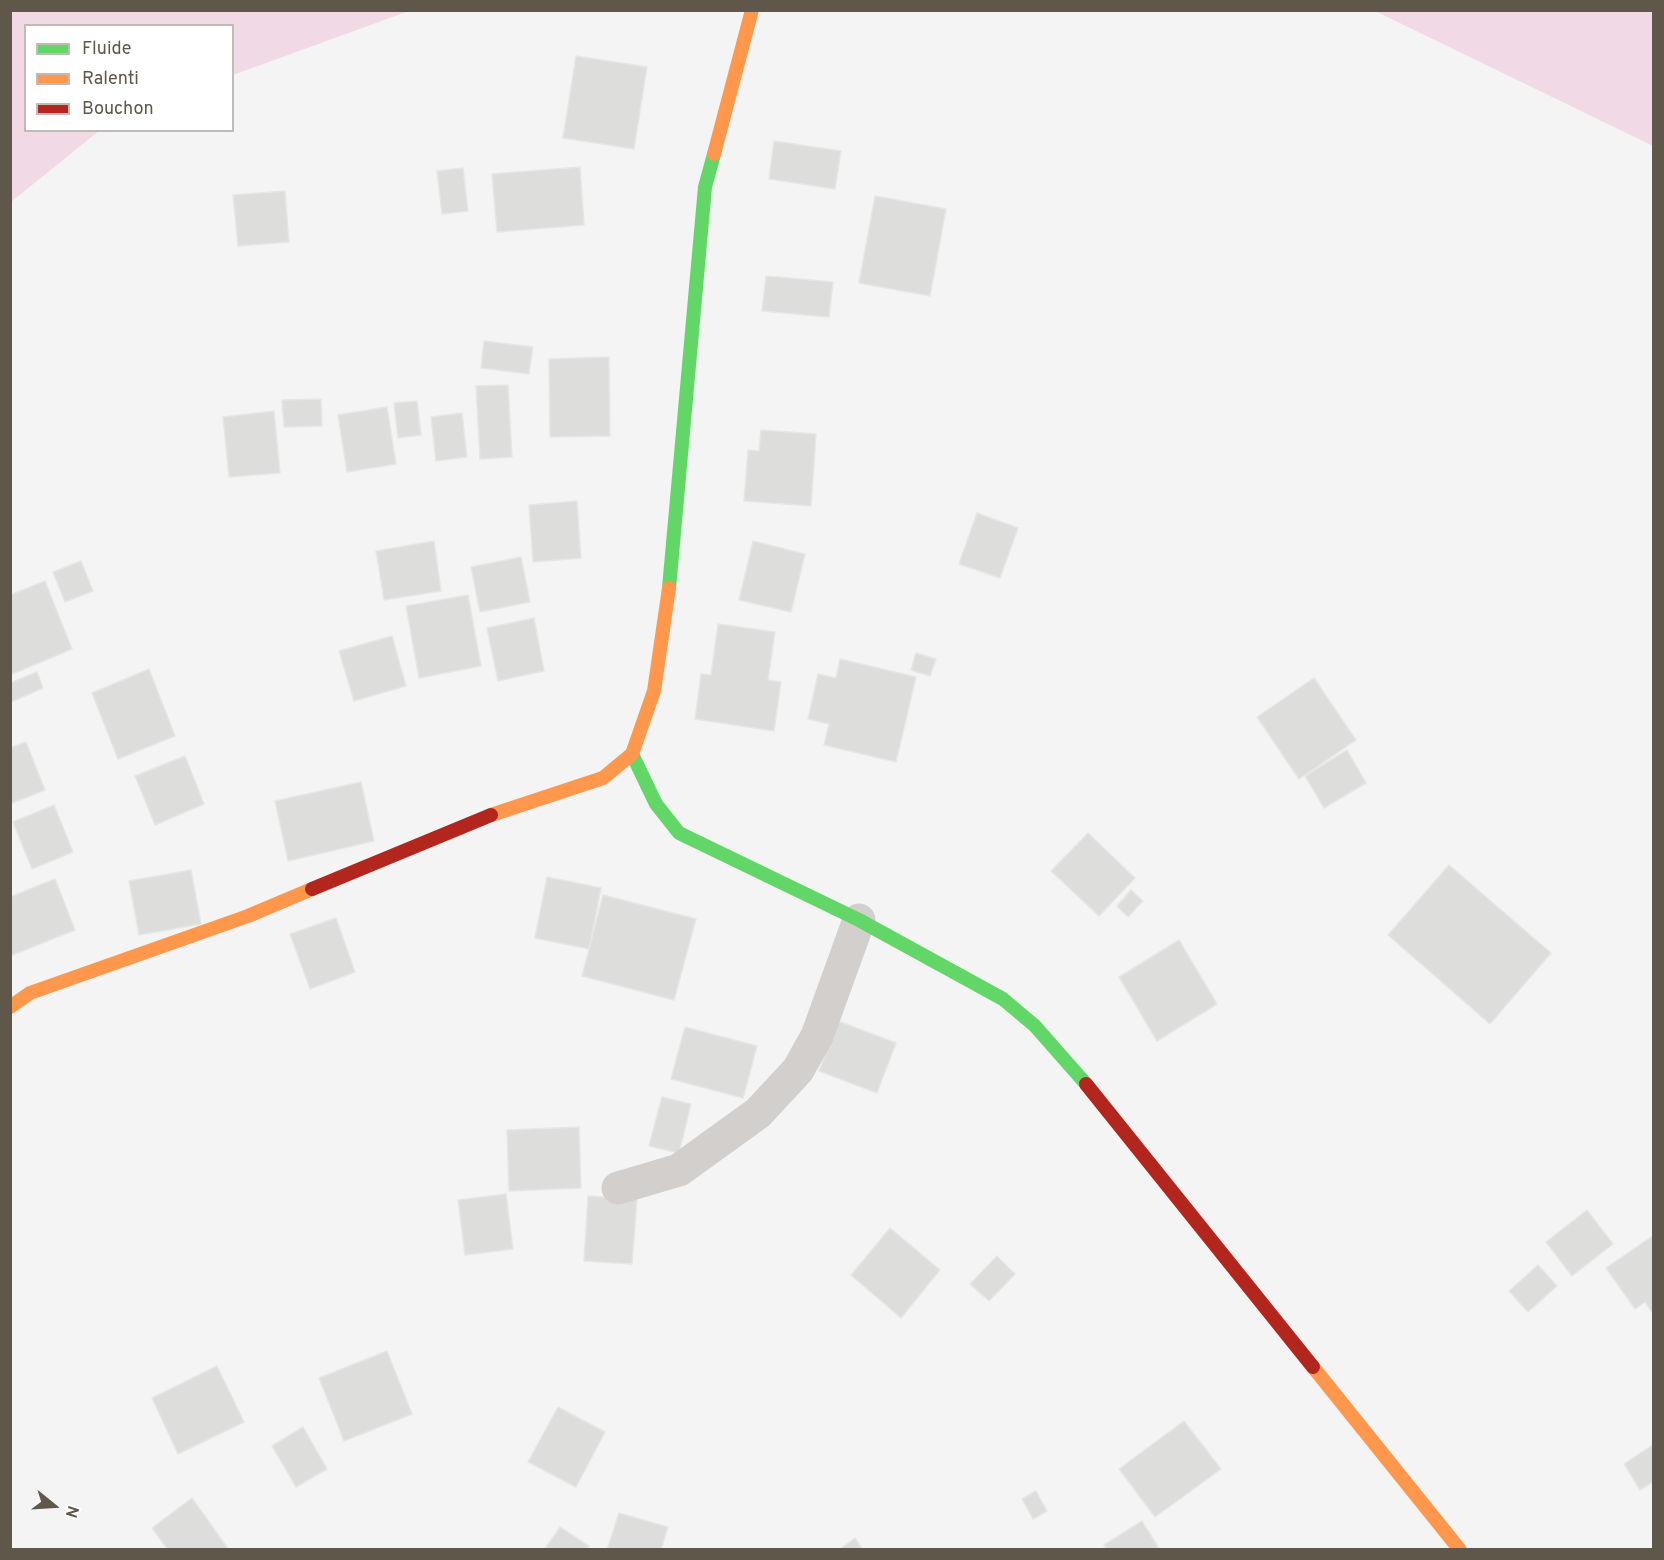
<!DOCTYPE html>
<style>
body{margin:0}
#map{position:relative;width:1664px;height:1560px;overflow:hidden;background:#f4f4f4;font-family:Overpass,sans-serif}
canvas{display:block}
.frame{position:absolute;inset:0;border:12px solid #60574b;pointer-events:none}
.legend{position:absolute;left:24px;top:24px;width:210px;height:108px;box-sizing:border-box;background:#fff;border:2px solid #bfbcb7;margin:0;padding:8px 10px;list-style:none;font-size:18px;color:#60574b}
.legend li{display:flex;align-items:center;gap:12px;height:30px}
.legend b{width:30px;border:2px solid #bfbcb7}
.north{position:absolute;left:24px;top:1476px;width:60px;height:60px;-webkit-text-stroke:4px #fff;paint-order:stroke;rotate:108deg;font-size:16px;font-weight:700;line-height:24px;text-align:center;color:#60574b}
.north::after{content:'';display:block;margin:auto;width:21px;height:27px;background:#60574b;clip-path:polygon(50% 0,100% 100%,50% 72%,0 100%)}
</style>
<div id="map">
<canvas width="1664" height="1560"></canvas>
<div class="frame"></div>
<ul class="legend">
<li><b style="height:8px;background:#63d668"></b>Fluide</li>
<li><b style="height:8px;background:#ff974d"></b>Ralenti</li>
<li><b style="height:8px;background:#b3261e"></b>Bouchon</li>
</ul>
<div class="north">N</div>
</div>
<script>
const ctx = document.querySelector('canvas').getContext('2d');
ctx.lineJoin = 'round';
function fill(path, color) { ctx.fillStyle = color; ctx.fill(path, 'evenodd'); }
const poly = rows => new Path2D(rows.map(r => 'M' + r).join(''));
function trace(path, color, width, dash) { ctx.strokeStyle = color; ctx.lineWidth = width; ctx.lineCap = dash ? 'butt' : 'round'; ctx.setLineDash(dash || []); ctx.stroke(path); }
fill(poly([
 [11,10,409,10,409,11,233,75,232,26,26,26,26,130,99,131,11,202],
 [1375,11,1653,11,1653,146]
]), '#f1dae6');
const building = poly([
 [576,56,647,67,634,149,563,138,576,56],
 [774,141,841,151,835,189,769,179,774,141],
 [580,167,584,225,497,232,492,174,580,167],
 [463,168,468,211,442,214,437,171,463,168],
 [285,191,289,242,238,246,233,195,285,191],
 [875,196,946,209,930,296,859,283,875,196],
 [766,276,833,282,829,317,762,311,766,276],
 [484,341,533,347,529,374,481,368,484,341],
 [609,357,610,436,550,437,549,359,609,357],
 [508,385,512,457,480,459,476,386,508,385],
 [321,399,322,426,284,427,282,400,321,399],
 [417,401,421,435,398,438,394,403,417,401],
 [387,407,396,464,347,472,338,415,387,407],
 [274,411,280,473,229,477,223,417,274,411],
 [462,413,467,457,436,461,431,417,462,413],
 [761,430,816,434,811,506,744,501,748,450,759,451,761,430],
 [577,501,581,558,533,562,529,505,577,501],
 [977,513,1018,528,1000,578,959,564,977,513],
 [434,541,441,591,384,600,376,551,434,541],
 [753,541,805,554,791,612,739,600,753,541],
 [521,557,530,602,480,612,471,567,521,557],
 [81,561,93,591,65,602,53,572,81,561],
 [45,581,72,649,10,675,10,595,45,581],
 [468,595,481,666,419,678,406,606,468,595],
 [534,618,544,671,498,681,487,628,534,618],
 [718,624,775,632,768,680,781,682,774,731,695,719,701,674,711,675,718,624],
 [392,636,406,686,354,701,339,651,392,636],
 [916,653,936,659,930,676,911,670,916,653],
 [840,659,916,677,896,762,824,745,829,724,808,719,818,674,836,678,840,659],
 [149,669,175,736,118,759,92,693,149,669],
 [37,672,43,688,11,702,10,683,37,672],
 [1314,678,1356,740,1299,779,1257,717,1314,678],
 [26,742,45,790,10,804,10,748,26,742],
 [1347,750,1366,783,1324,808,1305,776,1347,750],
 [185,756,204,804,155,825,135,776,185,756],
 [361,782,374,841,288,861,275,801,361,782],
 [54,805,73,852,32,869,13,822,54,805],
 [1088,833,1135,878,1099,916,1051,871,1088,833],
 [1449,865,1551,953,1490,1024,1388,935,1449,865],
 [191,870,201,924,139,935,129,881,191,870],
 [547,877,601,888,589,949,535,938,547,877],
 [55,879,75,930,10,956,10,897,55,879],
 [1131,890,1143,901,1128,917,1117,906,1131,890],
 [603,895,696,919,674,1000,582,976,603,895],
 [336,918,355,972,310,989,290,934,336,918],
 [1179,940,1217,1004,1157,1041,1119,977,1179,940],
 [838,1021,896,1043,877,1093,819,1071,838,1021],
 [685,1027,757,1046,743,1098,671,1079,685,1027],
 [662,1097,691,1104,679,1153,649,1146,662,1097],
 [579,1127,581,1188,509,1191,507,1130,579,1127],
 [506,1194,513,1249,465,1255,458,1200,506,1194],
 [588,1196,637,1199,632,1264,584,1261,588,1196],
 [1587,1210,1613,1244,1572,1276,1546,1242,1587,1210],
 [890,1228,940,1270,901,1318,851,1275,890,1228],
 [1654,1235,1654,1315,1645,1302,1635,1309,1606,1268,1654,1235],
 [997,1256,1015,1274,989,1301,970,1284,997,1256],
 [1538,1265,1557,1286,1528,1312,1509,1291,1538,1265],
 [387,1351,412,1414,344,1441,319,1378,387,1351],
 [217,1366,244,1422,178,1454,152,1398,217,1366],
 [558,1407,605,1432,576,1487,528,1462,558,1407],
 [1184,1421,1221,1469,1155,1517,1119,1469,1184,1421],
 [303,1427,327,1469,296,1487,272,1446,303,1427],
 [1654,1444,1654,1481,1640,1490,1624,1464,1654,1444],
 [1036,1491,1047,1511,1033,1519,1022,1499,1036,1491],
 [192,1498,229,1550,168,1550,152,1528,192,1498],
 [619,1513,668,1527,661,1550,607,1550,619,1513],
 [1142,1521,1160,1550,1107,1550,1104,1545,1142,1521],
 [560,1527,589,1546,586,1550,544,1550,560,1527],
 [855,1538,863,1550,839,1550,844,1546,855,1538]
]);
fill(building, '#dddddc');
trace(building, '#e6e6e5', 1.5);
trace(poly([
 [618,1188,679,1170,758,1113,798,1070,817,1036,859,920]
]), '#d2cfcd', 33);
trace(poly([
 [669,588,705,187,714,154],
 [632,754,656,804,679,833,859,920,1003,999,1035,1026,1086,1084]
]), '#63d668', 14);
trace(poly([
 [714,154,752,10],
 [491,815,603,778,632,754,654,691,669,588],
 [10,1007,30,993,248,916,312,889],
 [1313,1367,1460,1550]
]), '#ff974d', 14);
trace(poly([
 [312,889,491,815],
 [1086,1084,1313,1367]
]), '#b3261e', 14);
</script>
